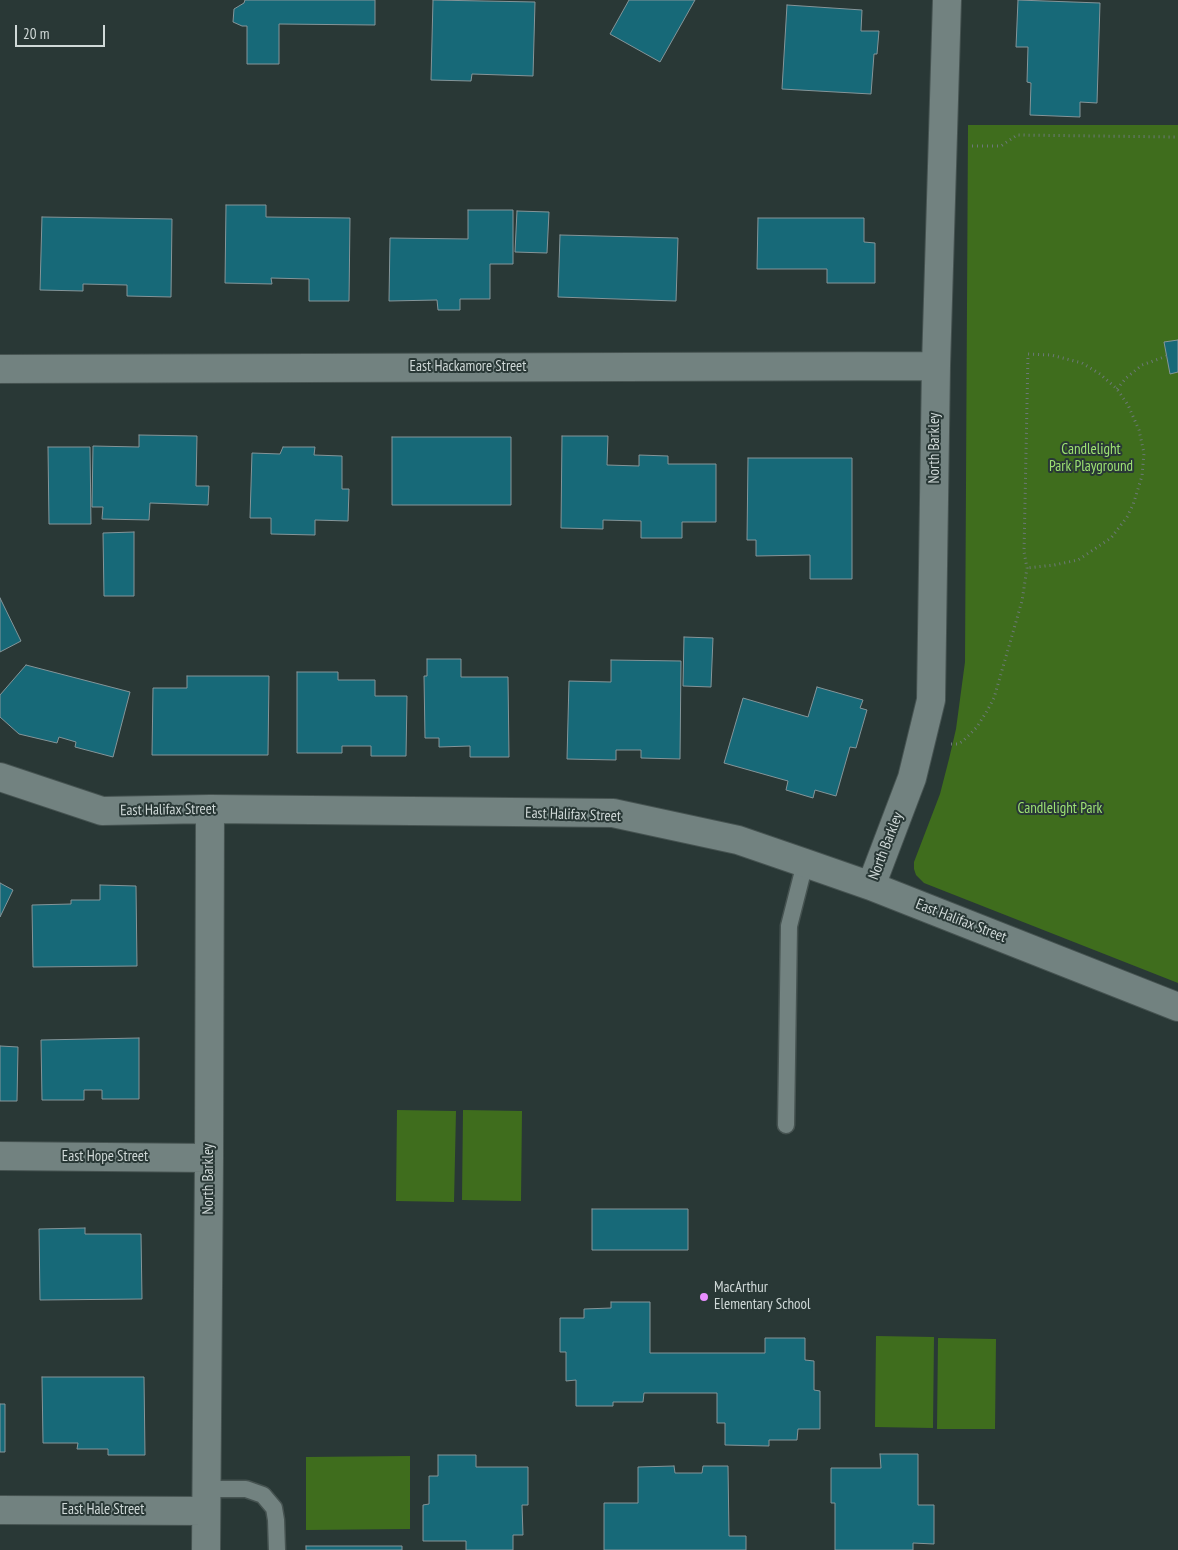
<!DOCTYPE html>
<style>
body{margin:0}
#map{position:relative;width:1178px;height:1550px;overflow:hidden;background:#293836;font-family:"PT Sans Narrow",sans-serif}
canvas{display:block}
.scale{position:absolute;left:15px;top:25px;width:90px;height:22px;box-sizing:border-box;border:2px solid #d0d9d8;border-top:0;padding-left:6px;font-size:15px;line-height:18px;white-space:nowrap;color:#d0d9d8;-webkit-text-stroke:4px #293836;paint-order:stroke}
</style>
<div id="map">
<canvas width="1178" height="1550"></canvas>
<div class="scale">20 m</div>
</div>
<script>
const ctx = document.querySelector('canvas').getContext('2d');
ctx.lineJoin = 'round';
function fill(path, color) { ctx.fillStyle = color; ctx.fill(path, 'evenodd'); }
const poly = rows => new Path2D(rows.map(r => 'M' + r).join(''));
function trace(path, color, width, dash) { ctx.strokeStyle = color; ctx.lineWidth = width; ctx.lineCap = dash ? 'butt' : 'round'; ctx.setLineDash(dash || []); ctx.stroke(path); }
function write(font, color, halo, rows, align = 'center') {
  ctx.font = font + ' "PT Sans Narrow",sans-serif'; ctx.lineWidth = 4; ctx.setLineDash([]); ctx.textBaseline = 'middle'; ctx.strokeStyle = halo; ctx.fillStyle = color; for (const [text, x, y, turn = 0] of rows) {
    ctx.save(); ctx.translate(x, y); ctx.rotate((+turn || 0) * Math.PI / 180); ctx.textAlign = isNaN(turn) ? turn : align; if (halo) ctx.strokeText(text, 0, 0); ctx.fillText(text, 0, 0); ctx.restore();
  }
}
fill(poly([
 [968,125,1178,125,1178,983,924,883,916,875,914,869,914,862,940,794,949,759,956,729,965,662],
 [397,1110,456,1111,454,1202,396,1201],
 [463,1110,522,1111,521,1201,462,1200],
 [876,1336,934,1337,933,1428,875,1427],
 [938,1338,996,1339,995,1429,937,1429],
 [410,1456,410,1529,306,1530,306,1457]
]), '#3f6d1d');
const building = poly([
 [245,0,375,0,375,25,279,24,279,64,247,64,247,26,242,26,233,22,234,9,244,3,245,0],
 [433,0,535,2,533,76,472,74,471,81,431,80,433,0],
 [629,0,695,0,660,62,610,34,629,0],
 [1018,0,1100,3,1097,103,1080,102,1080,117,1030,115,1031,83,1027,82,1028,47,1016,47,1018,0],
 [787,5,862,10,861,31,879,31,877,54,874,54,871,94,782,89,787,5],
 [226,205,266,205,266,217,350,218,349,301,309,301,309,279,271,278,272,284,225,283,226,205],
 [468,210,513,210,513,264,490,264,490,299,460,299,460,310,438,310,437,300,389,301,390,238,468,239,468,210],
 [517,211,549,212,547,253,515,252,517,211],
 [42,217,172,219,171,297,127,296,127,285,83,284,83,291,40,290,42,217],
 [758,218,864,218,864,242,875,243,875,283,827,283,827,269,757,269,758,218],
 [560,235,678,238,676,301,558,297,560,235],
 [1178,340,1178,372,1170,374,1164,342,1178,340],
 [139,435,197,436,196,486,209,486,208,505,150,503,149,520,102,519,103,507,92,507,93,446,139,447,139,435],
 [562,436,608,436,607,465,639,466,639,455,668,456,668,464,716,464,716,522,682,522,682,538,641,538,641,521,603,520,603,529,561,528,562,436],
 [392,437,511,437,511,505,392,505,392,437],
 [48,447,90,447,91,524,49,524,48,447],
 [283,447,315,447,314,455,342,456,342,489,349,489,348,521,315,520,315,535,271,534,271,518,250,518,252,453,280,454,283,447],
 [748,458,852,458,852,579,810,579,810,555,756,556,756,540,747,540,748,458],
 [134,532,134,596,104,596,103,533,134,532],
 [0,598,21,641,0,652,0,598],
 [684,637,713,638,711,687,683,686,684,637],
 [427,659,461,659,461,677,508,677,509,757,470,757,470,746,439,747,439,738,425,738,424,676,427,676,427,659],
 [611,660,681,661,680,759,641,758,641,750,616,750,616,760,567,759,569,681,611,682,611,660],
 [26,665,130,692,113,757,75,747,76,742,59,737,57,743,19,734,0,717,0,695,26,665],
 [297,672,338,672,338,680,375,680,375,696,407,696,406,756,371,756,371,746,342,746,342,753,297,753,297,672],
 [187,676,269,676,268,755,152,755,153,688,187,688,187,676],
 [817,687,863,700,860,708,867,710,856,748,850,747,836,796,815,790,813,798,786,790,788,781,724,763,743,698,808,717,817,687],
 [0,883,13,890,0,917,0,883],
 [100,885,136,886,137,966,33,967,32,905,71,904,71,900,100,900,100,885],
 [139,1038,139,1099,102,1099,102,1090,84,1090,84,1100,42,1100,41,1040,139,1038],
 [0,1046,18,1047,17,1101,0,1101,0,1046],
 [592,1209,688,1209,688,1250,592,1250,592,1209],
 [85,1228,85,1234,141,1234,142,1299,40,1300,39,1229,85,1228],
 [611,1302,650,1302,650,1353,765,1353,765,1338,805,1338,805,1360,814,1361,814,1390,820,1391,820,1429,798,1429,797,1440,769,1440,769,1446,725,1445,725,1423,717,1423,717,1393,644,1393,643,1402,613,1402,613,1406,576,1406,576,1380,566,1381,566,1352,560,1352,560,1318,584,1318,584,1309,611,1308,611,1302],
 [42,1377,144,1377,145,1455,108,1455,108,1449,77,1449,78,1443,43,1443,42,1377],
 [0,1404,5,1404,5,1452,0,1452,0,1404],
 [880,1454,918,1454,918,1505,934,1505,934,1544,913,1543,913,1550,835,1550,835,1503,831,1503,831,1468,881,1468,880,1454],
 [438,1455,476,1455,476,1467,528,1467,528,1505,522,1505,523,1535,513,1535,513,1550,466,1550,466,1541,423,1541,423,1505,429,1504,429,1476,438,1476,438,1455],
 [674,1466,675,1473,702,1473,703,1466,728,1466,729,1536,746,1536,746,1550,604,1550,604,1503,638,1503,638,1467,674,1466],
 [306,1546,402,1546,402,1550,306,1550,306,1546]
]);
fill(building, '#176978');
trace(building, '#859599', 1);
const lane = poly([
 [786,1125,789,926,805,863],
 [206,1489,246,1489,263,1495,274,1508,276,1520,277,1550]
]);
const street = poly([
 [0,369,936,366],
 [0,777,102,811,210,809,613,813,738,840,805,863,871,886,1178,1007],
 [871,886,912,778,931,700,936,366,947,0],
 [0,1156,209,1158],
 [0,1510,205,1511],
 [206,1550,209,1158,210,809]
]);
trace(lane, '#465351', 19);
trace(street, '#465351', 30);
trace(poly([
 [972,146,1001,146,1017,135,1178,137],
 [1117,389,1126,378,1142,365,1167,356],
 [951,744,958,744,963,741,977,727,987,711,994,698,1022,601,1027,568,1024,552,1028,354,1051,355,1082,363,1100,374,1117,389,1128,405,1139,430,1144,453,1142,476,1133,505,1127,517,1111,538,1078,560,1054,565,1027,568]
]), '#6c7977', 3, [1, 4]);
trace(lane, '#728280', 16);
trace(street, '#728280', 28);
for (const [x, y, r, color] of [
 [704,1297,5,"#e88eff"]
]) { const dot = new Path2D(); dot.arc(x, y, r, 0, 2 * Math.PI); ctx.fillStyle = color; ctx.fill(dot); trace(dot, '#293836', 2); }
write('15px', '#d0d9d8', '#293836', [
 ["East Hackamore Street",468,367],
 ["North Barkley",935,448,-90],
 ["East Halifax Street",168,810,-1],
 ["East Halifax Street",573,815,2],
 ["North Barkley",886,846,-69],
 ["East Halifax Street",961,921,21],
 ["East Hope Street",105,1157],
 ["North Barkley",209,1179,-90],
 ["East Hale Street",103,1510]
]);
write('15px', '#9de173', '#293836', [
 ["Candlelight",1091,450],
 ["Park Playground",1091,467],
 ["Candlelight Park",1060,809]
]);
write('15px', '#d0d9d8', '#293836', [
 ["MacArthur",714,1288],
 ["Elementary School",714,1305]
], 'left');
</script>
